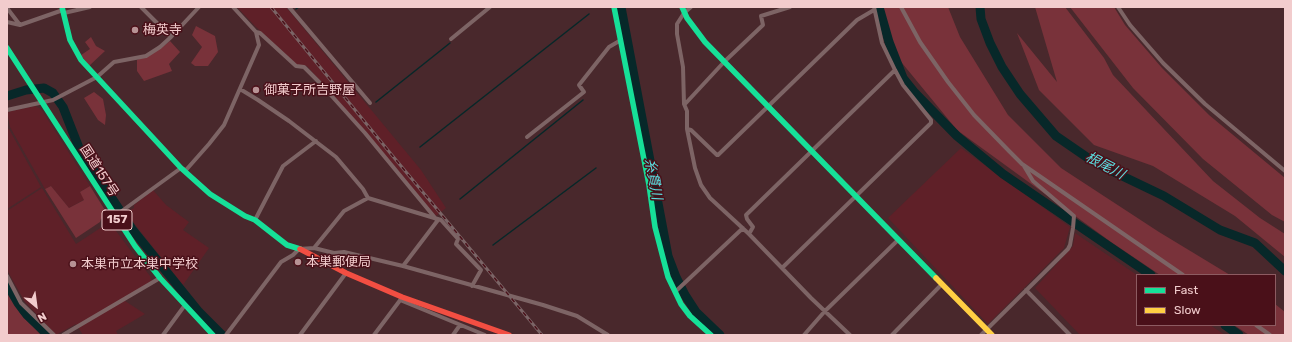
<!DOCTYPE html>
<meta charset="utf-8">
<style>
body{margin:0}
#map{position:relative;width:1292px;height:342px;overflow:hidden;background:#49282c;font-family:Rubik,sans-serif}
canvas{display:block}
.frame{position:absolute;inset:0;border:8px solid #f2cccd;pointer-events:none}
.legend{position:absolute;left:1136px;top:274px;width:140px;height:52px;box-sizing:border-box;background:#4a1019;border:1px solid #8d5b61;margin:0;padding:5px 7px;list-style:none;font-size:12px;color:#f2cccd}
.legend li{display:flex;align-items:center;gap:8px;height:20px}
.legend b{width:20px;border:1px solid #8d5b61}
.north{position:absolute;left:16px;top:286px;width:40px;height:40px;-webkit-text-stroke:3px #4a1019;paint-order:stroke;rotate:151deg;font-size:11px;font-weight:700;line-height:16px;text-align:center;color:#f2cccd}
.north::after{content:'';display:block;margin:auto;width:14px;height:18px;background:#f2cccd;clip-path:polygon(50% 0,100% 100%,50% 72%,0 100%)}
</style>
<div id="map">
<canvas width="1292" height="342"></canvas>
<div class="frame"></div>
<ul class="legend">
<li><b style="height:5px;background:#16e098"></b>Fast</li>
<li><b style="height:5px;background:#ffcf43"></b>Slow</li>
</ul>
<div class="north">N</div>
</div>
<script>
const ctx = document.querySelector('canvas').getContext('2d');
ctx.lineJoin = 'round';
function fill(path, color) { ctx.fillStyle = color; ctx.fill(path, 'evenodd'); }
const poly = rows => new Path2D(rows.map(r => 'M' + r).join(''));
function trace(path, color, width, dash) { ctx.strokeStyle = color; ctx.lineWidth = width; ctx.lineCap = dash ? 'butt' : 'round'; ctx.setLineDash(dash || []); ctx.stroke(path); }
function write(font, color, halo, rows, align = 'center') {
  ctx.font = font + ' Rubik,"Noto Sans JP",sans-serif'; ctx.lineWidth = 3; ctx.setLineDash([]); ctx.textBaseline = 'middle'; ctx.strokeStyle = halo; ctx.fillStyle = color; for (const [text, x, y, turn = 0] of rows) {
    ctx.save(); ctx.translate(x, y); ctx.rotate((+turn || 0) * Math.PI / 180); ctx.textAlign = isNaN(turn) ? turn : align; if (halo) ctx.strokeText(text, 0, 0); ctx.fillText(text, 0, 0); ctx.restore();
  }
}
fill(poly([
 [237,7,286,7,421,170,446,208,436,216,368,135,307,66,297,65,255,26],
 [35,106,41,109,90,186,80,192,85,199,69,208,51,186,45,189,10,127,7,112],
 [9,129,41,187,7,209,7,130],
 [961,148,1070,227,1064,248,988,324,888,218],
 [42,188,76,244,108,223,110,223,150,276,152,281,122,299,145,314,116,331,118,335,83,335,76,324,56,335,25,302,7,270,7,211],
 [153,190,166,205,189,222,183,230,209,248,183,285,126,213,134,208,134,205],
 [1075,233,1137,275,1137,325,1210,325,1225,335,1080,335,1035,288,1073,246]
]), '#5f2028');
fill(poly([
 [881,7,948,7,960,37,1008,115,1061,168,1159,232,1230,275,1160,275,1111,242,957,130,893,52],
 [1035,7,1065,7,1104,58,1113,75,1213,181,1260,218,1285,234,1285,257,1235,216,1153,166,1094,145,1039,90,1017,33,1057,82],
 [1070,7,1114,7,1125,25,1162,68,1209,115,1285,178,1285,222,1272,215,1203,159,1133,88],
 [196,26,215,36,218,52,208,66,195,66,191,63,202,47,192,35],
 [91,37,96,46,105,51,89,66,81,55,90,49,85,42],
 [170,41,180,52,169,64,172,71,144,81,137,71,137,60,161,48],
 [94,92,103,99,106,115,105,125,98,120,84,98],
 [51,186,69,208,84,200,80,192,90,186,108,215,101,219,100,222,76,238,45,189],
 [7,290,20,313,41,335,7,335],
 [1275,304,1285,312,1285,335,1249,335,1234,325,1275,325]
]), '#79323a');
trace(poly([
 [296,9,299,7],
 [376,102,450,43],
 [420,147,589,14],
 [460,199,583,100],
 [493,245,596,168]
]), '#072829', 1.5);
trace(poly([
 [621,7,668,256,676,277,685,295,696,312,720,335],
 [879,7,889,42,903,78,915,93,957,136,1003,174,1151,275],
 [980,7,981,19,990,43,1002,67,1020,94,1056,136,1088,158,1116,173,1164,196,1220,230,1255,243,1285,271],
 [7,96,26,90,44,88,53,93,63,107,79,148,132,229,199,312,222,335],
 [7,284,18,303,27,315,48,335],
 [1225,325,1239,335]
]), '#072829', 9);
trace(poly([
 [141,7,171,37],
 [233,7,256,32,260,33,296,66,304,67,320,83,365,133,436,219],
 [289,7,370,103],
 [691,7,684,13,677,24,677,34,683,67,684,104,687,111,687,129,695,168,701,185,710,198,749,234,811,298,850,335],
 [901,7,920,42,948,82,974,115,1009,151,1022,164,1183,275],
 [1118,7,1130,25,1163,63,1205,104,1285,171],
 [7,8,20,25,63,10],
 [64,13,90,7],
 [7,22,20,25],
 [451,39,490,7],
 [240,89,258,100,289,121,336,157,363,189,368,198],
 [685,104,724,62,763,25,761,16,790,7],
 [7,110,53,100,97,77,114,62,146,56,160,47,171,37,199,7],
 [687,129,691,130,717,155,718,155,857,20,874,10],
 [527,137,584,92,579,85,609,47,621,40],
 [115,216,181,168,186,170,209,144,224,125,259,45,256,32],
 [255,220,283,166,316,141],
 [749,234,753,227,747,219,746,215,895,70],
 [314,248,344,211,368,198,441,220,458,239,456,244,481,270,472,286],
 [403,266,438,220],
 [782,268,931,123,931,120,903,85,895,70,882,43,874,7],
 [7,276,21,303,54,335],
 [1026,290,1070,335],
 [675,292,743,228],
 [400,300,485,335],
 [1256,325,1270,335],
 [63,335,160,278],
 [163,335,185,305],
 [226,335,281,262,293,255,299,249,314,248,334,253,344,252,403,266,543,305,577,316,608,335],
 [300,335,346,273],
 [374,335,401,299],
 [453,335,460,325],
 [804,335,825,311,898,240],
 [892,335,942,284],
 [981,335,1068,249,1070,245,1073,228,1074,216,1033,181,1024,166]
]), '#7d6465', 4);
trace(poly([
 [62,7,70,40,81,60,181,168,210,194,245,216,255,220,287,245,300,249],
 [614,7,649,185,655,227,668,277,681,304,690,316,711,335],
 [682,7,687,18,705,42,936,278],
 [7,48,135,246,160,278,213,335]
]), '#16e098', 5.5);
trace(poly([
 [936,278,992,335]
]), '#ffcf43', 5.5);
trace(poly([
 [300,249,346,273,402,297,509,335]
]), '#f24e42', 5.5);
const rail = poly([
 [271,7,391,154,542,335]
]);
trace(rail, '#7b6466', 3);
trace(rail, '#4a1019', 1.5, [4.5]);
for (const [x, y, r, color] of [
 [135,30,4,"#b79395"],
 [256,90,4,"#b79395"],
 [298,262,4,"#b79395"],
 [73,264,4,"#b79395"]
]) { const dot = new Path2D(); dot.arc(x, y, r, 0, 2 * Math.PI); ctx.fillStyle = color; ctx.fill(dot); trace(dot, '#4a1019', 1.5); }
for (const [x, y, w] of [
 [117,220,30]
]) { const box = new Path2D(); box.roundRect(x - w / 2, y - 10, w, 20, 3); ctx.fillStyle = '#4a1019'; ctx.fill(box); trace(box, '#f2cccd', 1); }
write('bold 12px', '#f2cccd', null, [
 ["157",117,220]
]);
write('13px', '#f2cccd', '#4a1019', [
 ["梅英寺",143,30],
 ["御菓子所吉野屋",264,90],
 ["本巣郵便局",306,262],
 ["本巣市立本巣中学校",81,264]
], 'left');
write('13px', '#f2cccd', '#4a1019', [
 ["国道157号",99,171,57]
]);
write('italic 14px', '#5bdddf', '#4a1019', [
 ["根尾川",1105,166,28],
 ["糸貫川",653,179,79]
]);
</script>
